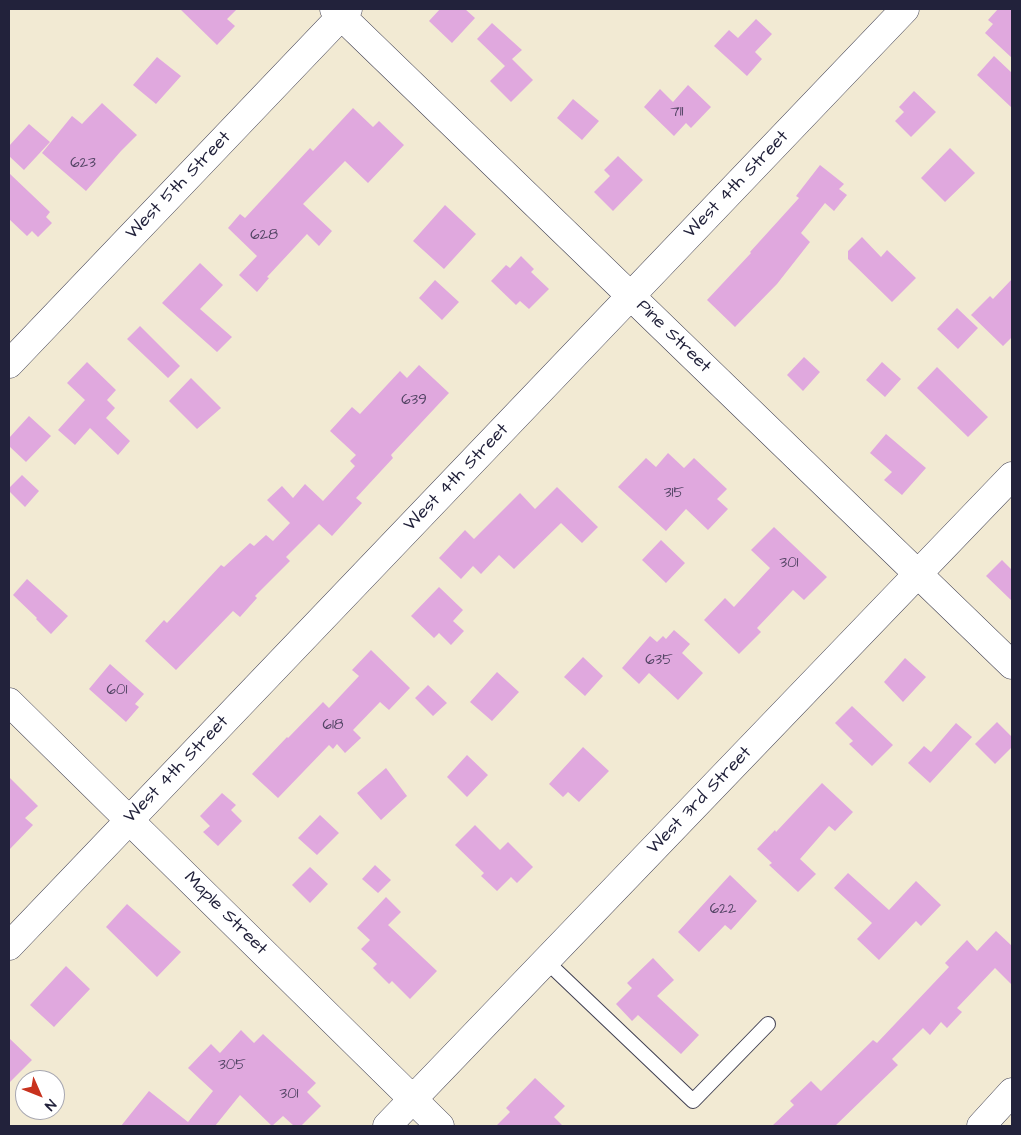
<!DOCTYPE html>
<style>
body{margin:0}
#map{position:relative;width:1021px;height:1135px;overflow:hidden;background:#f2ead3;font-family:"Architects Daughter",sans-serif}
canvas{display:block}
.frame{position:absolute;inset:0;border:10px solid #22223b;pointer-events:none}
.north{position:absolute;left:15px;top:1070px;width:50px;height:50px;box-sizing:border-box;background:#fff;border:1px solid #a7a7b1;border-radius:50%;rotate:134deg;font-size:14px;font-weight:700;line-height:20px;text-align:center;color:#22223b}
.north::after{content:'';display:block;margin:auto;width:18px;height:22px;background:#c8321e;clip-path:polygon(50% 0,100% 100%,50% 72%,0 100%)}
</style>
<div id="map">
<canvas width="1021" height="1135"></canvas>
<div class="frame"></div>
<div class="north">N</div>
</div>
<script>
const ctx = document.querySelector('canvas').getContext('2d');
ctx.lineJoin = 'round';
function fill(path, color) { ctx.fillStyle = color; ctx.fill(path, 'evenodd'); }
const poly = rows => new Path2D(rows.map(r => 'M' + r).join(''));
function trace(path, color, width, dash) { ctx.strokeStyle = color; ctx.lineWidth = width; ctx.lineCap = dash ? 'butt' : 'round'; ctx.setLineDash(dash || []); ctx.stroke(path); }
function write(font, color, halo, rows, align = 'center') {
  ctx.font = font + ' "Architects Daughter",sans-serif'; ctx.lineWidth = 4; ctx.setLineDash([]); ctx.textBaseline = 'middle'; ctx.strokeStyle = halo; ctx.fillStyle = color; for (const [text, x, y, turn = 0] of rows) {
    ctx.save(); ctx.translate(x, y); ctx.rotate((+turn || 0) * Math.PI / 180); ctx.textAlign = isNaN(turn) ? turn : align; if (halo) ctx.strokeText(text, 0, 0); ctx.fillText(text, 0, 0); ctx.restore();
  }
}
fill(poly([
 [180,9,237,9,227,19,235,26,217,45],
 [440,9,465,9,475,18,452,43,429,21],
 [998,9,1012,9,1012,58,985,33,993,24,988,20],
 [756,19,772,34,755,52,762,59,747,76,714,46,729,30,738,38],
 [492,23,522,50,512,59,533,80,511,102,490,81,508,63,505,66,477,39],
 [994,56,1012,73,1012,108,977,75],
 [157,57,181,76,156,104,133,85],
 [688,85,711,107,691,128,686,123,674,136,644,107,660,89,673,102],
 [914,91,936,112,911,137,895,121,904,112,899,107],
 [573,99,599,121,582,140,557,118],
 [102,103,137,135,121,151,86,191,42,153,72,116,82,124],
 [353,108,373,127,379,121,404,145,368,183,345,161,303,204,332,231,319,246,307,234,267,277,269,278,257,292,239,275,257,256,228,228,240,214,245,218,310,148,313,151],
 [29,124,50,142,24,170,9,156,9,146],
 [950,148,975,173,945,202,921,178],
 [618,156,643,180,613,211,594,192,610,176,604,170],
 [820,165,844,184,839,189,847,195,834,211,825,203,801,233,810,242,777,284,735,327,707,300,751,253,750,252,799,198,796,196],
 [9,173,50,212,46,217,52,223,38,237,32,231,27,236,9,219],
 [445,205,476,234,444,269,413,241],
 [862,237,881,257,887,250,916,278,892,302,848,259,848,251],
 [521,256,534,269,531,272,549,289,529,309,520,301,516,305,491,281,506,265,510,268],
 [200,263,223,285,200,309,232,337,217,352,162,303],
 [1012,279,1012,337,1003,346,971,315,990,296,993,299],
 [435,280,459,302,442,320,419,298],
 [957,308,978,328,958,349,937,329],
 [140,326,180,366,168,378,127,339],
 [804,357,820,372,803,391,787,375],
 [87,362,116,390,107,400,115,408,106,418,130,441,118,455,90,428,75,445,58,430,85,400,67,383],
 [882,362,901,379,885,397,866,380],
 [419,365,449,393,391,455,393,458,356,498,362,503,332,536,319,524,286,557,290,561,255,596,257,598,240,617,233,611,176,670,145,641,164,620,167,623,221,565,224,567,250,543,254,546,266,535,273,541,290,523,267,500,282,486,293,498,305,484,323,501,355,466,350,461,356,455,330,431,352,407,360,414,400,371,407,378],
 [937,367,988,417,968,437,917,388],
 [191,378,221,408,197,429,169,401],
 [29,416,51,436,26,462,9,446,9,438],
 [886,434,926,468,902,495,884,480,892,472,870,453],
 [668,453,684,468,694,458,727,489,717,499,728,509,708,530,686,509,666,531,618,487,646,458,656,467],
 [22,475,39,491,25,507,9,491,9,488],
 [557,487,598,527,582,543,561,523,514,569,499,555,481,574,473,566,461,579,439,558,465,530,474,539,520,493,535,509],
 [774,527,827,577,804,600,793,590,757,628,761,632,739,654,704,620,725,598,734,607,770,568,751,550],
 [661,540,685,563,666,583,642,560],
 [1002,560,1012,570,1012,601,986,576],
 [27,579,68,616,51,634,36,619,37,618,13,595],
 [439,587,463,610,453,621,464,631,451,645,439,633,434,638,411,616],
 [674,630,690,644,682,653,703,673,678,700,649,673,639,684,622,668,650,636,657,642,663,636,666,639],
 [371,650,410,688,389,710,380,702,353,730,361,738,345,753,337,744,333,749,329,745,278,798,252,774,287,737,288,738,323,702,329,708,359,676,352,670],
 [583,657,603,676,585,696,564,677],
 [905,658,926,677,903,702,884,682],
 [110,664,144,694,135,704,139,707,126,722,89,689],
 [497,672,519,692,492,721,470,702],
 [428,685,447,703,433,716,415,698],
 [852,706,893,745,872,766,849,744,853,741,835,723],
 [997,722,1012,737,1012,747,995,764,975,744],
 [956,723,972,737,930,783,908,763,924,746,931,752],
 [583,747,609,771,579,802,568,792,563,797,549,784],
 [467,755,488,775,467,797,447,777],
 [386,768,407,796,381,820,357,793],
 [9,777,38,806,25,818,33,825,9,850],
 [822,783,853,812,835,831,829,826,800,859,816,874,798,892,769,865,772,863,757,849,775,830,776,832],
 [222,793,236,805,231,810,242,821,218,846,203,832,210,826,200,816],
 [320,815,339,833,317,855,298,838],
 [475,825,500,850,508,842,533,867,517,883,511,877,497,891,481,876,484,873,455,845],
 [375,865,391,880,378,893,362,879],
 [310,867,328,884,310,903,292,885],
 [848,873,889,910,916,881,941,905,921,926,916,921,879,960,857,939,872,923,834,888],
 [730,875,757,901,731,930,725,925,699,952,678,932],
 [386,897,401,912,388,925,437,971,410,999,392,981,389,984,373,968,377,964,361,949,370,940,357,928],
 [127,904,181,952,157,977,106,927],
 [996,931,1012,946,1012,985,995,968,957,1008,962,1012,947,1028,941,1022,930,1035,923,1028,892,1059,898,1065,835,1126,772,1126,794,1105,790,1101,811,1081,821,1091,873,1040,877,1043,949,967,945,963,967,940,977,951],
 [653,958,674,980,657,996,699,1035,681,1054,638,1015,632,1021,616,1004,632,988,627,983],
 [66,966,90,989,54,1027,30,1005],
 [241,1030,254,1043,263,1034,316,1083,307,1092,321,1106,301,1126,294,1126,283,1116,272,1126,240,1095,215,1126,121,1126,149,1091,188,1122,213,1091,188,1068,211,1044,220,1053],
 [9,1038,32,1060,9,1083],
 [535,1078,565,1106,554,1117,563,1126,496,1126,510,1112,506,1108]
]), '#e0a8de');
const service = poly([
 [546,961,693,1101,768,1024]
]);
const minor = poly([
 [334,9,1012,665],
 [9,364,348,9],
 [9,702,440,1126],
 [387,1126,1012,476]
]);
const tertiary = poly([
 [9,946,905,9],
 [981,1126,1012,1092]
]);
trace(service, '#414052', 16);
trace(minor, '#414052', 29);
trace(tertiary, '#414052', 29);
trace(service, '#fff', 14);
trace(minor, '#fff', 28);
trace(tertiary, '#fff', 28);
write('15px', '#524464', null, [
 ["711",677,113],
 ["623",83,164],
 ["628",264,236],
 ["639",414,401],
 ["315",674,494],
 ["301",789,564],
 ["635",659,661],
 ["601",117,691],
 ["618",333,726],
 ["622",723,910],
 ["305",232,1066],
 ["301",289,1095]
]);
write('18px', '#22223b', '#fff', [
 ["West 4th Street",737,185,-46],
 ["West 5th Street",179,186,-46],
 ["Pine Street",673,337,44],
 ["West 4th Street",457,478,-46],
 ["West 4th Street",177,770,-46],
 ["West 3rd Street",700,801,-46],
 ["Maple Street",225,914,45]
]);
</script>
